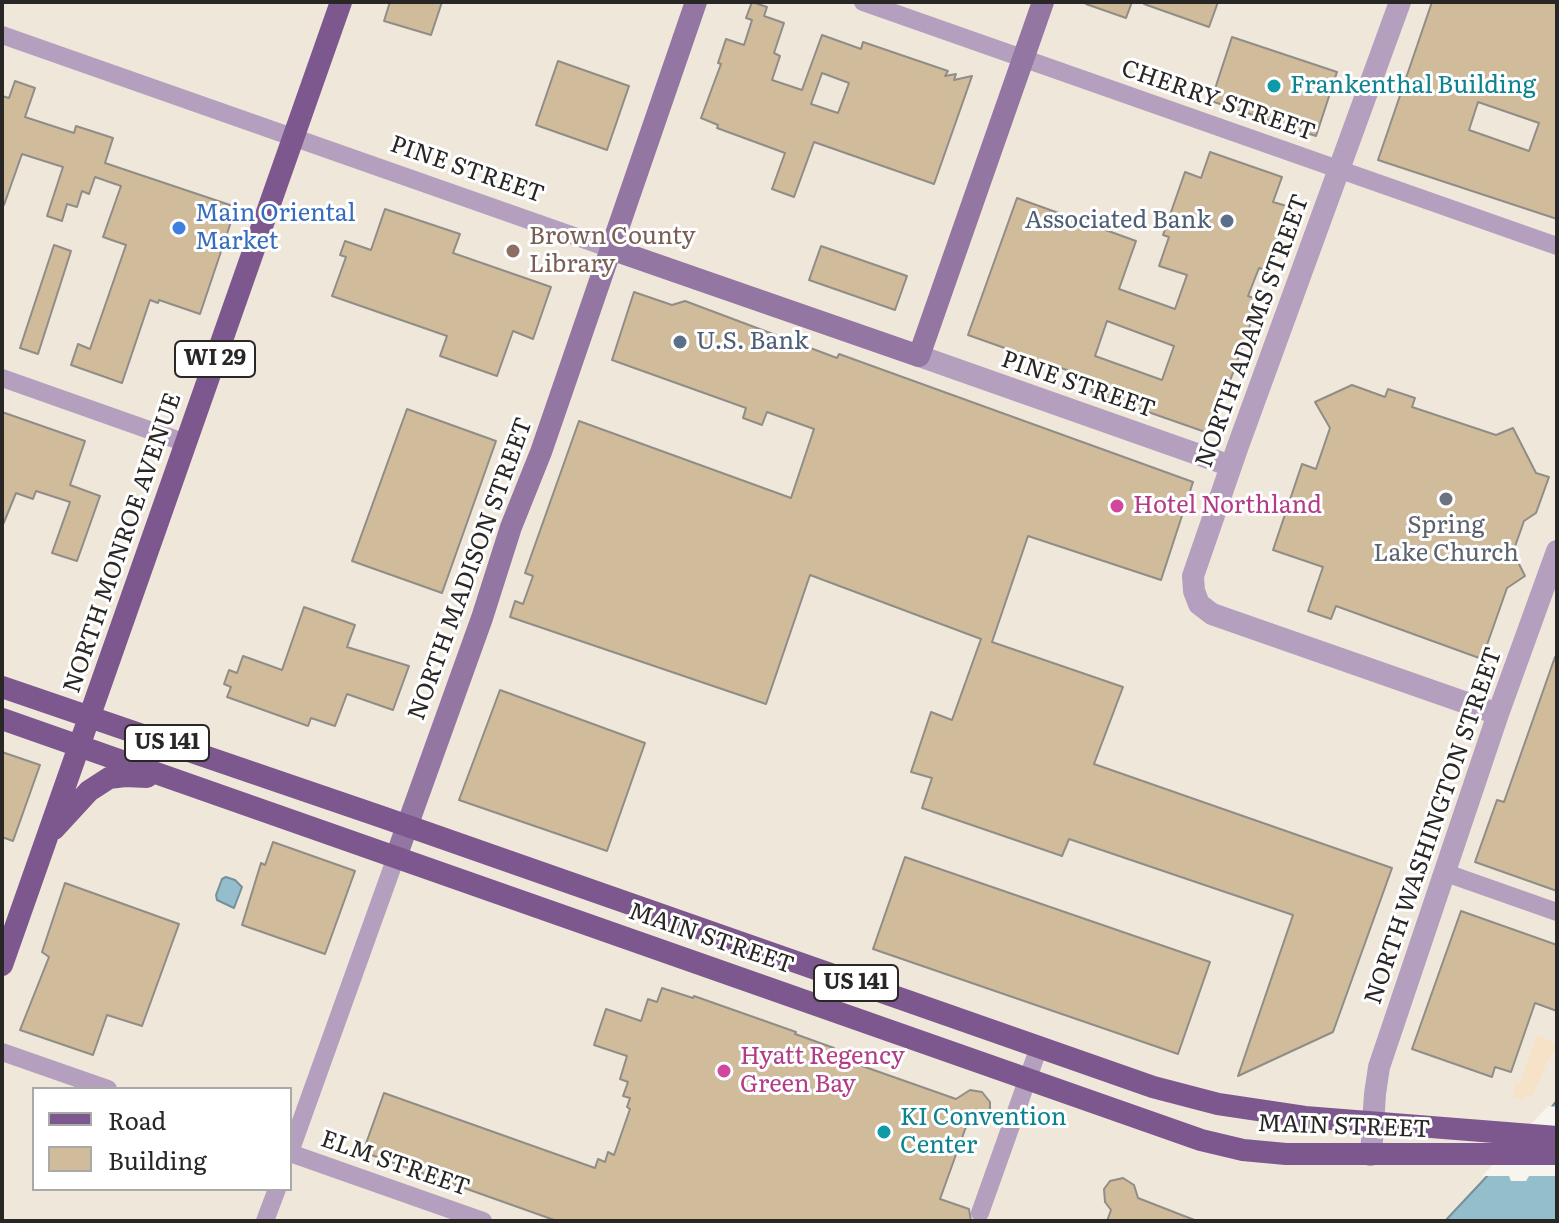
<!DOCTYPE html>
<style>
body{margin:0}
#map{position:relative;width:1559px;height:1223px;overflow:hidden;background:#f8f4ee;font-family:Literata,serif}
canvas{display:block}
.frame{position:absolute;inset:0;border:4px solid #292725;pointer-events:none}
.legend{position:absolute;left:32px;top:1087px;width:260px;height:104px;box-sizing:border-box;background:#fff;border:2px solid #a9a9a8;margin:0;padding:10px 14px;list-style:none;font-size:24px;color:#292725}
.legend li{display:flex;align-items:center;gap:16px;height:40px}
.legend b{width:40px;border:2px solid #a9a9a8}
</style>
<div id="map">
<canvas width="1559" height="1223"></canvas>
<div class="frame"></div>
<ul class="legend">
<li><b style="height:10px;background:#7d588e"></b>Road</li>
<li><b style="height:22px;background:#d0bb9b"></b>Building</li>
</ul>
</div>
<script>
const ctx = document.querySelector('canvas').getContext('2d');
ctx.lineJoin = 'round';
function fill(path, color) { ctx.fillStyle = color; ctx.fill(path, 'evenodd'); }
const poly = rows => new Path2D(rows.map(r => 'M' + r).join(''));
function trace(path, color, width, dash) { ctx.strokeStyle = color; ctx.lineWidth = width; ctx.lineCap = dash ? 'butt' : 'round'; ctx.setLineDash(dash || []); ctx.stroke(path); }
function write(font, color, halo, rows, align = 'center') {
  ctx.font = font + ' Literata,serif'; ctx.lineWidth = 6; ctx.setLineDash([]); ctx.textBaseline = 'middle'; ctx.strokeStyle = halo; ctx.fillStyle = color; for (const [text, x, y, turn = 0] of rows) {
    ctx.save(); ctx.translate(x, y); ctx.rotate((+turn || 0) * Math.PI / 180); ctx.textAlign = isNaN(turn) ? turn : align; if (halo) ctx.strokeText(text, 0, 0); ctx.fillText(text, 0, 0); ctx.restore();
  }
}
fill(poly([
 [2,2,1557,2,1557,1100,1445,1221,2,1221],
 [34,1089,290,1089,290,1189,34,1189]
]), '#f0e7db');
fill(poly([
 [1537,1035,1557,1045,1557,1049,1547,1062,1532,1097,1526,1096,1523,1100,1513,1098,1515,1083,1520,1083]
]), '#f6e2c6');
const water = poly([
 [226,877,235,880,242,887,234,908,217,900,216,895,222,879,226,877],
 [1557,1100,1557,1221,1445,1221,1550,1109,1557,1100]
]);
fill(water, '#94becc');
trace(water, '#74919a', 2);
fill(poly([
 [1548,1106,1557,1107,1557,1176,1529,1176,1526,1181,1511,1181,1509,1176,1482,1176]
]), '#f8f4ee');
const building = poly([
 [390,2,442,2,431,35,384,21,390,2],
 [752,2,767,7,764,16,784,23,774,53,780,56,772,80,802,90,822,35,861,49,863,42,948,71,945,76,956,74,954,80,972,76,934,184,814,142,794,197,772,189,785,153,717,128,718,125,701,118,721,64,718,63,726,39,744,45,752,20,746,18,752,2],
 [822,73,849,83,838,113,811,104,822,73],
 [1086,2,1132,2,1126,18,1086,4,1086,2],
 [1144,2,1218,2,1209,27,1144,4,1144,2],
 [1432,2,1557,2,1557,219,1378,160,1432,2],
 [1478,102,1539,123,1529,151,1469,130,1478,102],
 [1232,37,1337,72,1316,136,1211,101,1232,37],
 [558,61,629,86,607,150,536,125,558,61],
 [15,81,35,88,25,117,74,133,76,126,113,138,105,163,236,207,200,314,159,300,158,303,150,300,122,383,71,365,78,344,90,349,126,245,103,237,121,186,95,177,89,194,82,191,77,207,67,204,62,221,47,216,63,167,22,154,4,205,2,205,2,96,9,98,15,81],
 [1210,152,1282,177,1273,202,1290,207,1268,271,1259,268,1248,296,1259,300,1211,434,1091,392,1095,380,968,335,1017,198,1136,241,1119,289,1175,309,1187,275,1159,266,1169,237,1163,235,1185,172,1201,178,1210,152],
 [1107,321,1174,346,1162,380,1095,356,1107,321],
 [385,209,460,234,453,253,551,287,533,339,513,331,497,376,440,356,447,336,332,296,346,257,340,255,345,241,371,250,385,209],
 [54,245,71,251,38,354,20,348,54,245],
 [821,246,907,276,895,310,809,280,821,246],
 [634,292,672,305,685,301,837,358,839,354,1193,482,1161,580,1028,536,992,642,1123,687,1094,764,1392,868,1333,1032,1238,1076,1293,915,1069,839,1062,856,922,808,932,778,911,772,931,712,952,720,981,639,810,575,766,704,510,617,515,601,523,604,533,576,525,573,579,421,791,498,814,429,767,412,762,425,743,418,746,408,612,360,634,292],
 [1352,385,1385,397,1388,389,1415,398,1412,407,1496,435,1513,428,1536,473,1549,477,1536,513,1524,521,1513,552,1525,576,1507,588,1482,659,1336,606,1331,619,1308,611,1323,567,1273,550,1302,464,1316,469,1330,428,1315,402,1352,385],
 [407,409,496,441,442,593,352,561,407,409],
 [2,412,85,441,70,485,100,496,77,561,52,553,70,502,36,491,33,499,16,493,2,527,2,412],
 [304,607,355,625,347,647,409,666,393,710,347,694,335,726,311,718,308,726,227,697,231,687,224,684,229,670,237,673,243,656,282,670,304,607],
 [1555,657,1557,657,1557,891,1475,862,1497,800,1504,802,1555,657],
 [500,690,645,743,607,851,459,800,500,690],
 [2,752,40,765,13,841,2,837,2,752],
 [273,842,355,871,325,954,242,925,261,863,265,865,273,842],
 [905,857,1210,962,1178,1054,873,949,905,857],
 [65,883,179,924,142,1026,107,1015,93,1055,20,1030,49,957,42,952,65,883],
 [1461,911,1557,945,1557,1011,1535,1003,1511,1072,1495,1067,1492,1077,1412,1049,1461,911],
 [662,988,693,998,694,996,796,1032,795,1034,834,1048,831,1055,956,1099,970,1090,982,1092,990,1102,990,1112,984,1120,967,1124,940,1199,969,1209,971,1221,557,1221,363,1152,384,1093,595,1168,598,1159,605,1162,608,1152,614,1155,630,1109,627,1107,630,1098,623,1096,628,1082,620,1079,627,1056,594,1045,606,1009,641,1021,648,999,657,1002,662,988],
 [1123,1178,1134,1185,1138,1198,1197,1221,1107,1221,1111,1210,1105,1202,1104,1189,1110,1181,1123,1178]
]);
fill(building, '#d0bb9b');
trace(building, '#908d88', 2);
trace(poly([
 [863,2,1557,246],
 [2,35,611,249],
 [2,378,186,443],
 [1446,873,1557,912],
 [2,1052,108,1089],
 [290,1152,396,857],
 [290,1153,483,1221],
 [980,1213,1039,1047],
 [265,1221,277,1189]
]), '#b4a0be', 18);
trace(poly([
 [1400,2,1238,446,1193,576,1194,591,1199,604,1212,614,1498,714],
 [919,356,1231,466],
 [1371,1155,1375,1094,1379,1067,1498,714,1557,551]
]), '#b4a0be', 22);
trace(poly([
 [611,249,919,356,1043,2],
 [396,857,482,618,511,527,541,452,696,2]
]), '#9476a3', 22);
trace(poly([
 [2,687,382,817,1153,1087,1218,1104,1305,1117,1557,1137],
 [2,719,1201,1140,1243,1150,1286,1154,1557,1154],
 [54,829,89,791,109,778,125,776,147,777],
 [2,965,341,2]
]), '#7d588e', 22);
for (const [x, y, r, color] of [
 [1274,86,8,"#0f9aa8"],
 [1227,221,8,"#5c6f8a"],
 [179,228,8,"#3f7fe0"],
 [513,251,8,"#8d6e63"],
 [680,342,8,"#5c6f8a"],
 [1446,499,8,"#6b7280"],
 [1117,506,8,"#d1479c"],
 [724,1071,8,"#d1479c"],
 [884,1132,8,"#0f9aa8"]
]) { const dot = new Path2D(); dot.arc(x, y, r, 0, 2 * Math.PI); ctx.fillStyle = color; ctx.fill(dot); trace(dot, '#fff', 3); }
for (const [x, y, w] of [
 [215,359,80],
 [167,743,84],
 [856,983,84]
]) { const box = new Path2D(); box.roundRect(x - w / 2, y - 18, w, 36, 6); ctx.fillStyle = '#fff'; ctx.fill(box); trace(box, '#292725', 2); }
write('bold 22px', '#292725', null, [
 ["WI 29",215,359],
 ["US 141",167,743],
 ["US 141",856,983]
]);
write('24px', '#0d838f', '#fff', [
 ["Frankenthal Building",1290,86],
 ["KI Convention",900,1118],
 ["Center",900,1146]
], 'left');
write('24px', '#292725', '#fff', [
 ["CHERRY STREET",1218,101,19],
 ["PINE STREET",467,170,19],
 ["NORTH ADAMS STREET",1253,331,-70],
 ["PINE STREET",1078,385,19],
 ["NORTH MONROE AVENUE",123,543,-71],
 ["NORTH MADISON STREET",471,569,-70],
 ["NORTH WASHINGTON STREET",1434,826,-71],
 ["MAIN STREET",711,939,19],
 ["MAIN STREET",1344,1127,2],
 ["ELM STREET",395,1164,19]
]);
write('24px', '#366cbe', '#fff', [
 ["Main Oriental",195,214],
 ["Market",195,242]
], 'left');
write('24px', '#4e5e75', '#fff', [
 ["Associated Bank",1211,221],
 ["U.S. Bank",696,342,"left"]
], 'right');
write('24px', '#785e54', '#fff', [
 ["Brown County",529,237],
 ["Library",529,265]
], 'left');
write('24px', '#b23c85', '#fff', [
 ["Hotel Northland",1133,506],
 ["Hyatt Regency",740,1057],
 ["Green Bay",740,1085]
], 'left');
write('24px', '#5b616d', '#fff', [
 ["Spring",1446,526],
 ["Lake Church",1446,554]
]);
</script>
